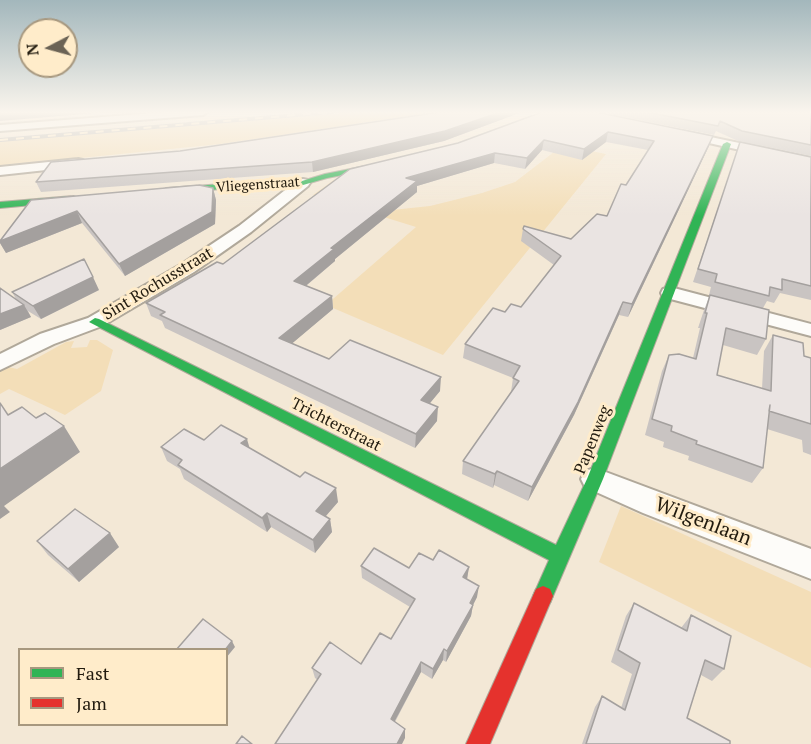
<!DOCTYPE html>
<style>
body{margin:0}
#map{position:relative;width:811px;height:744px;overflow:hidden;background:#f3e8d6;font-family:"PT Serif",serif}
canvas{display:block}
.legend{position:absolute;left:18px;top:648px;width:210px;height:78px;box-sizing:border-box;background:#ffecca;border:2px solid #a7987f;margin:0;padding:8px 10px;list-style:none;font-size:18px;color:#221b0f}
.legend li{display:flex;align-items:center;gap:12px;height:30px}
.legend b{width:30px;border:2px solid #a7987f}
.north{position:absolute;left:18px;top:18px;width:60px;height:60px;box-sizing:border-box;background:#ffecca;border:2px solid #a7987f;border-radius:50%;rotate:264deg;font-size:16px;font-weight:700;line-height:24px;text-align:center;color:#221b0f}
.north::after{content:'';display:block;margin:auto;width:21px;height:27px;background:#6b6355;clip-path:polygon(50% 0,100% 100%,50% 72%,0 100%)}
</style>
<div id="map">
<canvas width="811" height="744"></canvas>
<ul class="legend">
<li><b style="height:8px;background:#30b455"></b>Fast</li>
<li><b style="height:8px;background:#e5322d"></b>Jam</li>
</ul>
<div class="north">N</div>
</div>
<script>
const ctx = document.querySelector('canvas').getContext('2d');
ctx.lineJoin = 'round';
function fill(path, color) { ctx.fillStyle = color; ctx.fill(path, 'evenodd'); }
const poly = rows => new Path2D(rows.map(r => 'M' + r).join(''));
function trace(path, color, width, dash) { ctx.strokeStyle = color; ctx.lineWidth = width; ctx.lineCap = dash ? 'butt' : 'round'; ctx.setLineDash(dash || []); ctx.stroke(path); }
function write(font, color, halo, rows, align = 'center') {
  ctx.font = font + ' "PT Serif",serif'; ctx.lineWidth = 6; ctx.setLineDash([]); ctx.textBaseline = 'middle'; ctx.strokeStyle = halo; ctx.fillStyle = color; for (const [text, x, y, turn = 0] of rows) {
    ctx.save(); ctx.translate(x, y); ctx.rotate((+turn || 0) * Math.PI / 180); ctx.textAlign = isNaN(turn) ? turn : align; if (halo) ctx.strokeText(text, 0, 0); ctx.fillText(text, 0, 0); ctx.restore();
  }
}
fill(poly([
 [353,112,436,112,221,144,0,166,0,141],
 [563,145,606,154,443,355,326,305,416,227,313,195,335,179,373,212,430,206,482,193,515,182],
 [90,340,97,340,113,350,101,391,65,415,9,389,0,394,0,371,8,367,17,369,66,342,74,341,71,348,87,347],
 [621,506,811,592,811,668,599,562]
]), '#f3deb8');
const street = poly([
 [167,112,208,112,203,115,0,131,0,125,167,112],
 [682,131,811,158,811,166,678,136,676,134,682,131],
 [78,159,83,160,84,163,83,166,0,175,0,167,78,159],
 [303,179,308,180,310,183,308,186,251,232,194,272,102,326,54,344,0,370,0,354,40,334,88,318,182,264,239,226,298,180,303,179],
 [670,287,811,324,811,336,663,297,661,293,663,289,670,287],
 [595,468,811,549,811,579,643,513,585,487,581,479,585,471,595,468]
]);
const fast = poly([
 [727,142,731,144,603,479,550,603,543,606,536,603,533,596,549,560,89,322,95,318,99,319,556,545,587,479,723,144,727,142],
 [391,161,394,161,394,165,327,178,303,185,265,185,166,194,162,191,166,188,265,181,302,181,325,174,391,161],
 [73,196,76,197,76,201,0,208,0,202,73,196]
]);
const jam = poly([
 [543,586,550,589,553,596,490,744,466,744,536,589,543,586]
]);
trace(street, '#b0a89a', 4);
trace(fast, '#b0a89a', 2);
trace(jam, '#b0a89a', 2);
fill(street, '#fdfcf9');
fill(fast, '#30b455');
fill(jam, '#e5322d');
const rail = poly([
 [0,140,332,112]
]);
trace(rail, '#b8b6b1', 4);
trace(rail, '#ffecca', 2, [8]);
fill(poly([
 [440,112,522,112,444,141,313,172,41,192,36,182,180,151],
 [542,112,713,136,709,146,628,317,619,315,574,415,528,501,494,485,493,488,462,474,463,461,511,392,513,378,463,358,465,344,505,312,521,307,554,265,521,241,523,229,571,239,607,216,648,150,606,142,582,160,542,150,525,169,494,163,417,186,417,192,335,259,335,261,306,286,332,296,333,309,292,343,329,359,440,391,430,403,437,421,415,448,165,328,162,321,151,316,146,303,458,143],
 [600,112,811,112,811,156,738,141,716,131,714,135],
 [740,142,811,157,811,300,780,293,774,303,767,301,763,308,766,339,757,355,723,345,717,375,762,389,764,351,773,335,804,356,811,358,811,455,803,452,802,440,767,429,763,468,752,483,688,460,689,456,663,447,664,442,645,435,662,371,669,355,693,358,700,328,698,328,704,310,710,295,709,295,711,287,693,282],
 [213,188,216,200,215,224,125,276,82,223,6,253,0,243,0,240,31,200],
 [0,288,16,299,12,292,99,290,41,319,28,311,31,317,0,330],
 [204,440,250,448,338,502,326,516,330,519,332,532,315,553,271,527,267,532,184,479,180,469,167,461,161,447],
 [37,541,119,547,79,582,48,555],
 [433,560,469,567,467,579,477,597,473,605,471,616,446,662,443,660,432,679,421,672,395,722,405,729,405,738,315,678,312,668,361,664,391,639,410,607,362,578,361,566,409,568],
 [634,603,681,628,691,615,724,669,712,681,701,675,687,718,730,744,582,744,595,707,602,696,621,708,632,674,611,662,626,616]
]), '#c9c4c2');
fill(poly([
 [0,112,109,112,0,121],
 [501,112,522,112,444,141,313,172,312,162],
 [608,132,606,142,582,160,584,149],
 [713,136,709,146,628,317,632,304],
 [544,140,542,150,525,169,527,158],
 [495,153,494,163,417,186,417,192,335,259,335,261,296,294,294,281,331,248,406,178],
 [213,188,216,200,215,224,125,276,119,264],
 [77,211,82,223,6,253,0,243,0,241],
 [93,277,99,290,41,319,33,306],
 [332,296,333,309,282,352,279,338],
 [623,302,619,315,574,415,528,501,532,487],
 [24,305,31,317,0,330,0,314],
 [441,377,440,391,421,414,421,400],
 [438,407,437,421,415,448,416,434],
 [64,426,80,452,4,506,10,512,0,519,0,469],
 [247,439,251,453,241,443],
 [497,471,494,485,493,488,495,474],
 [336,488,338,502,318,525,316,511],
 [267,513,271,527,267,532,262,518],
 [330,519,332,532,315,553,313,540],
 [110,533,119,547,79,582,68,569],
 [469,567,467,579,463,577],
 [479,586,477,597,473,605,471,616,446,662,447,651],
 [232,641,235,647,226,658,226,650,225,650],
 [444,649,443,660,432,679,433,669],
 [421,662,421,672,391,728,391,719],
 [405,729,405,738,402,744,397,744]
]), '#a4a09e');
const building = poly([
 [440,112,501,112,445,131,312,162,36,182,51,162,180,151,440,112],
 [542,112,596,112,713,136,632,304,623,302,578,402,532,487,497,471,495,474,463,461,519,381,513,378,520,366,465,344,493,308,505,312,511,304,521,307,561,256,523,229,524,226,571,239,597,214,607,216,621,184,626,185,654,141,608,132,584,149,544,140,527,158,495,153,406,178,417,181,331,248,334,249,294,281,332,296,279,338,329,359,350,340,441,377,421,400,438,407,416,434,160,315,165,312,146,303,217,262,223,264,350,169,458,143,542,112],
 [647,112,811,112,811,145,742,131,720,121,718,126,647,112],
 [740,142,811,157,811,286,782,279,782,290,770,287,769,296,715,282,717,274,698,269,740,142],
 [199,185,213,188,212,212,119,264,77,211,0,241,31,200,199,185],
 [84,259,93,277,33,306,12,292,84,259],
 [0,288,24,305,0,314,0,288],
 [710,295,769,310,766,339,726,328,717,375,771,391,773,335,803,343,804,356,811,358,811,424,769,411,770,405,763,468,696,444,697,441,671,431,672,426,652,419,669,355,679,354,696,359,707,313,705,313,710,295],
 [0,403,8,415,22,407,36,418,45,413,64,426,0,469,0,403],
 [221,425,247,439,241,443,300,477,305,472,336,488,316,511,330,519,313,540,267,513,262,518,178,465,182,460,161,447,184,429,204,440,221,425],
 [75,509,110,533,68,569,37,541,75,509],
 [374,548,409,568,419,553,433,560,439,550,469,567,463,577,479,586,470,603,473,605,447,651,444,649,433,669,421,662,391,719,405,729,397,744,275,744,321,674,312,668,330,642,361,664,380,633,391,639,415,599,361,566,374,548],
 [634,603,687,631,691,615,731,636,724,669,705,660,687,718,730,741,730,744,586,744,602,696,625,710,640,663,618,650,634,603],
 [203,619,232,641,225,650,176,650,203,619],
 [242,736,252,744,236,744,242,736]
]);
fill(building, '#eae4e2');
trace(building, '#a4a09e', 1.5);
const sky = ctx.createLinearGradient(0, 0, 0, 216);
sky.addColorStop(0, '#a3b7bc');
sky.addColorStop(0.52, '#faf5ed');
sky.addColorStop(1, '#faf5ed00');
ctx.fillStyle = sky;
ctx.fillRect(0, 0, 811, 216);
write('14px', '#221b0f', '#ffecca', [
 ["Vliegenstraat",258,185,-4]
]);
write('16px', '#221b0f', '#ffecca', [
 ["Sint Rochusstraat",158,284,-31],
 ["Trichterstraat",336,425,27],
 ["Papenweg",593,440,-68]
]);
write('20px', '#221b0f', '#ffecca', [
 ["Wilgenlaan",703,522,21]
]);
</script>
